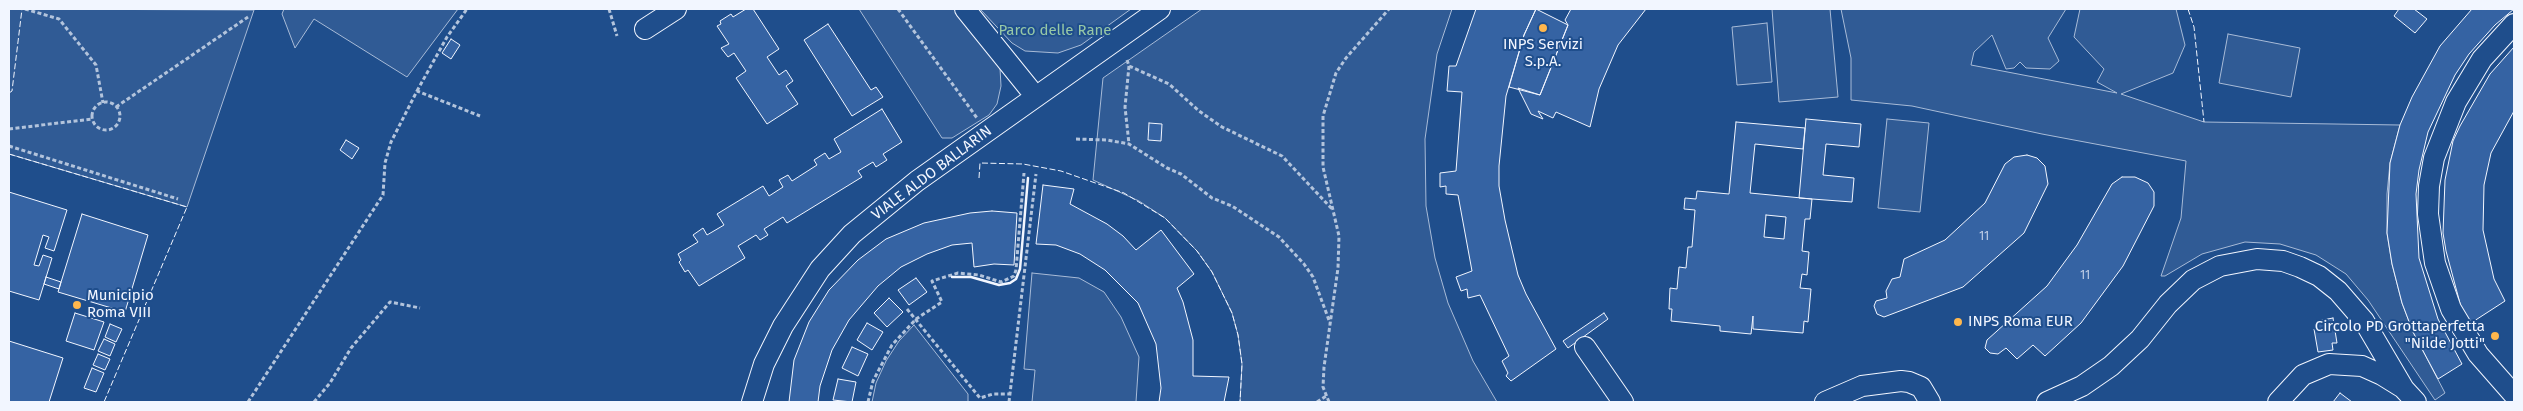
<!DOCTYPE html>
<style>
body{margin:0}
#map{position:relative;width:2523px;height:411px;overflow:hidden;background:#1f4e8c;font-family:"Fira Sans",sans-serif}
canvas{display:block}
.frame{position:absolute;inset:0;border:10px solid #f2f6ff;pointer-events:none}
</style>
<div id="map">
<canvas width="2523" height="411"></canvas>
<div class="frame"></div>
</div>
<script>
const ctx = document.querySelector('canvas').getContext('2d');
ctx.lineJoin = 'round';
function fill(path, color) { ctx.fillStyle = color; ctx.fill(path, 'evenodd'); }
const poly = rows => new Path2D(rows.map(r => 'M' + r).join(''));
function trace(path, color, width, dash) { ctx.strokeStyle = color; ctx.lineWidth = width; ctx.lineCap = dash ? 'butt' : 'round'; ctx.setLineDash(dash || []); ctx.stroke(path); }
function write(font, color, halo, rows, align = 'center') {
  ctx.font = font + ' "Fira Sans",sans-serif'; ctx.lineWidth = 4; ctx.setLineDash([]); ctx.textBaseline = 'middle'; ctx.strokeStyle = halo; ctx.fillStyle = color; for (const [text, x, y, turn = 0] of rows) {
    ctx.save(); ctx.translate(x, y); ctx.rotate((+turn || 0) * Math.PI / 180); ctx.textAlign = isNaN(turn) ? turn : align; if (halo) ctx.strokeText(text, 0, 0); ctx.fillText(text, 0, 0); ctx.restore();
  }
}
const green = poly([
 [9,9,254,10,187,207,9,154,9,9],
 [284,9,458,9,407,77,314,19,295,48,282,14,284,9],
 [859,9,954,9,1000,68,1001,86,997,104,989,115,952,138,942,138,859,9],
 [980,9,1131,9,1081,45,1058,53,1025,51,1012,43,980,9],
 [1202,9,1452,9,1437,54,1425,139,1426,206,1435,258,1448,303,1473,361,1497,402,1240,402,1242,364,1238,335,1232,313,1212,272,1197,251,1165,218,1139,201,1093,180,1103,78,1202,9],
 [1772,9,1830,9,1838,97,1779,102,1772,9],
 [1841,9,2066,9,2048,38,2059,61,2050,69,2026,68,2020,62,2014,68,2006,69,1992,35,1974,52,1971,65,2117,93,2097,82,2104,69,2074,37,2080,9,2176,9,2185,45,2173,73,2121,94,2204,122,2400,125,2390,163,2387,194,2387,233,2392,264,2402,303,2413,332,2445,393,2435,400,2368,300,2346,274,2316,255,2280,244,2245,242,2202,254,2165,276,2161,276,2181,218,2186,161,2042,134,1912,106,1851,100,1851,58,1841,9],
 [1767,23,1772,82,1737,85,1732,27,1767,23],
 [2228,34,2300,48,2291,97,2219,83,2228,34],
 [1887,119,1929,123,1920,212,1878,208,1887,119],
 [1032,273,1079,278,1104,292,1121,317,1139,357,1136,402,1032,402,1035,370,1024,369,1032,273],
 [914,325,968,394,968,402,872,402,876,383,886,361,899,341,914,325]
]);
fill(green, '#305b95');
trace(green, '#a8bbd7', 1);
const building = poly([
 [746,9,753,9,779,49,767,57,779,75,786,70,793,81,786,86,798,104,767,124,736,78,746,71,734,53,728,57,721,48,729,44,717,26,721,24,720,21,731,14,733,17,746,9],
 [1476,9,1536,9,1524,35,1506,96,1499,166,1499,186,1505,220,1518,275,1526,294,1556,349,1511,381,1506,376,1508,373,1502,361,1509,356,1480,295,1468,298,1467,289,1461,291,1456,277,1472,271,1458,195,1446,194,1446,186,1440,187,1440,173,1456,171,1462,92,1447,91,1449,66,1456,66,1476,9],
 [1536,9,1568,25,1540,95,1509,87,1524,35,1536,9],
 [1571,9,1646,9,1618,45,1599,89,1590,127,1556,112,1553,118,1538,111,1543,119,1531,114,1518,88,1540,95,1568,25,1565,20,1571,9],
 [2399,9,2414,9,2427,19,2415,33,2394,16,2399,9],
 [2472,9,2514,9,2495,25,2469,54,2455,75,2428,132,2419,170,2416,194,2419,258,2438,319,2462,364,2438,379,2413,332,2402,303,2392,264,2387,233,2390,163,2400,125,2412,97,2440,46,2472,9],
 [828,24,871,90,876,87,883,97,852,116,804,40,828,24],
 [451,39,460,45,451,59,442,53,451,39],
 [2514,47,2514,111,2491,153,2484,185,2483,230,2494,279,2505,301,2471,323,2461,307,2446,251,2443,233,2445,180,2453,141,2460,126,2490,74,2514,47],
 [882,109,902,142,883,154,887,160,876,167,873,162,858,171,862,177,787,223,783,217,764,229,768,235,760,240,756,235,738,246,745,258,699,286,688,270,685,272,679,262,681,260,678,254,698,242,693,235,703,228,707,235,724,225,717,214,763,186,769,196,783,187,779,180,788,175,792,181,817,165,814,160,825,153,829,159,841,152,834,139,882,109],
 [1806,119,1861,124,1859,147,1826,144,1823,175,1854,178,1852,202,1799,198,1806,119],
 [1736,122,1805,128,1803,149,1755,144,1750,193,1812,199,1810,219,1805,219,1802,251,1809,252,1807,275,1802,274,1800,288,1811,289,1808,322,1804,321,1803,333,1753,329,1753,316,1751,334,1720,331,1720,326,1671,321,1672,309,1669,309,1670,288,1677,289,1679,267,1686,268,1688,247,1692,247,1695,210,1684,209,1685,198,1696,199,1697,191,1729,194,1736,122],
 [1766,215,1786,217,1784,239,1764,237,1766,215],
 [1149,123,1162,124,1161,141,1148,140,1149,123],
 [346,140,359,148,352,159,340,150,346,140],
 [2027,155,2037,158,2045,166,2048,184,2024,233,1963,287,1884,317,1877,314,1874,306,1876,301,1887,298,1886,291,1892,279,1900,277,1904,259,1945,240,1985,203,2005,164,2014,157,2027,155],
 [2122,177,2135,177,2148,183,2154,192,2154,206,2123,266,2081,323,2045,356,2033,345,2017,359,2006,348,1998,354,1990,353,1985,348,1987,340,2047,286,2077,245,2112,184,2122,177],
 [1043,185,1074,189,1070,204,1107,224,1123,236,1136,250,1161,230,1194,274,1177,288,1183,302,1193,340,1193,376,1229,377,1224,402,1159,402,1161,388,1156,344,1138,303,1105,270,1080,254,1056,245,1036,244,1043,185],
 [9,192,67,210,54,251,45,248,49,237,43,235,34,265,39,266,43,255,52,258,39,300,9,291,9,192],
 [992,211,1017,213,1014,265,994,264,974,267,972,243,952,245,927,254,901,267,878,286,849,320,832,350,820,386,818,402,789,402,794,360,809,322,829,290,858,260,886,239,924,223,970,213,992,211],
 [82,214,148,235,125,312,58,292,82,214],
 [46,277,61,282,59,289,44,284,46,277],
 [916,278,927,292,909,305,898,290,916,278],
 [889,298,903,312,887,327,874,313,889,298],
 [75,313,104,322,94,350,66,341,75,313],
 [1604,313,1608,319,1568,348,1563,341,1604,313],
 [2333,318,2337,343,2332,343,2333,350,2318,352,2314,329,2318,328,2317,321,2333,318],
 [867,323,883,332,872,350,857,340,867,323],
 [110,324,122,329,116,342,105,337,110,324],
 [104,339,115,344,110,356,98,351,104,339],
 [9,341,63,358,49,402,9,402,9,341],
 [852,347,868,354,858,376,842,368,852,347],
 [98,354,110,359,105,370,93,365,98,354],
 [92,368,104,373,96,392,84,388,92,368],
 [838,379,856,382,852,402,833,400,838,379],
 [2340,393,2352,402,2333,402,2340,393]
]);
fill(building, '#3563a3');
trace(building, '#f2f6ff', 1);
const minor = poly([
 [965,9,1036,97],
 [2514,24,2482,59,2456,102,2434,158,2429,186,2428,214,2435,263,2451,309,2478,354,2514,395],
 [645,29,676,9],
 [1585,347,1623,402],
 [752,402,764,364,783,326,820,269,852,234,917,181,1160,9],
 [1825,402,1862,386,1901,381,1909,382,1921,387,1930,402],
 [2047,402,2082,386,2111,366,2140,339,2168,304,2193,280,2220,266,2257,259,2283,261,2300,267,2319,276,2338,291,2364,321,2404,389,2416,402],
 [2278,402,2303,375,2329,364,2362,366,2382,375,2403,388]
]);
trace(minor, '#f2f6ff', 22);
trace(poly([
 [25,9,59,19,96,65,103,103],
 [609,9,617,36],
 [898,9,977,118],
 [1127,60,1129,66,1169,84,1199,111,1222,127,1282,156,1333,210],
 [1129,66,1125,107,1129,144],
 [417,91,447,37,467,9],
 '92 116a14 14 0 1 1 28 0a14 14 0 1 1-28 0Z',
 [116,107,248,17],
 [9,129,92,119],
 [1076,139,1107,140,1129,144,1167,168,1181,174,1212,198,1232,206,1279,237,1304,264,1313,277,1330,323],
 [9,146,178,199],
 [907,309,980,398,993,394,1010,394],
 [248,402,383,195,385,163,391,142,417,91,480,116],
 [314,402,330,383,351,348,390,302,420,308],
 [868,402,873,381,892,345,916,319,942,302,932,281,958,273,979,275,1001,282,1014,276,1016,270,1024,173],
 [1009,402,1036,174],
 [1317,402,1326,396],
 [1329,402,1323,387,1324,367,1338,268,1339,236,1323,167,1323,116,1336,73,1346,58,1389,9]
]), '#b3c4dc', 3, [4, 2.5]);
trace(minor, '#1f4e8c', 20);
trace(poly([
 [2188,9,2194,27,2204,122],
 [9,93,12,91,22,9],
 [9,154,187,207,104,402],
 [979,178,980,163,1023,164,1061,171,1124,193,1165,218,1197,251,1212,272,1232,313,1238,335,1242,364,1240,402]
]), '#f2f6ff', 1, [6, 2.5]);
trace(poly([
 [952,277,971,277,999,285,1010,283,1016,279,1020,269,1028,178]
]), '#f2f6ff', 2.5);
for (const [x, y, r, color] of [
 [1543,28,5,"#ffb74d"],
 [77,305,5,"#ffb74d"],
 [1958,322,5,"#ffb74d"],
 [2495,336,5,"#ffb74d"]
]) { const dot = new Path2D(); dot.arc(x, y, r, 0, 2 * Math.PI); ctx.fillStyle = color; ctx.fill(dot); trace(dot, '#1f4e8c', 2); }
write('12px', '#c3d1e8', null, [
 ["11",1984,237],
 ["11",2085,276]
]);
write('15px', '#97c8a6', '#1f4e8c', [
 ["Parco delle Rane",1055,31]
]);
write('15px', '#f2f6ff', '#1f4e8c', [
 ["INPS Servizi",1543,45,"center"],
 ["S.p.A.",1543,62,"center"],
 ["Municipio",87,296],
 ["Roma VIII",87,313],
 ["INPS Roma EUR",1968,322],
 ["Circolo PD Grottaperfetta",2485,327,"right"],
 ["\"Nilde Jotti\"",2485,344,"right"]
], 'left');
write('15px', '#f2f6ff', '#1f4e8c', [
 ["VIALE ALDO BALLARIN",932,173,-37]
]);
</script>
